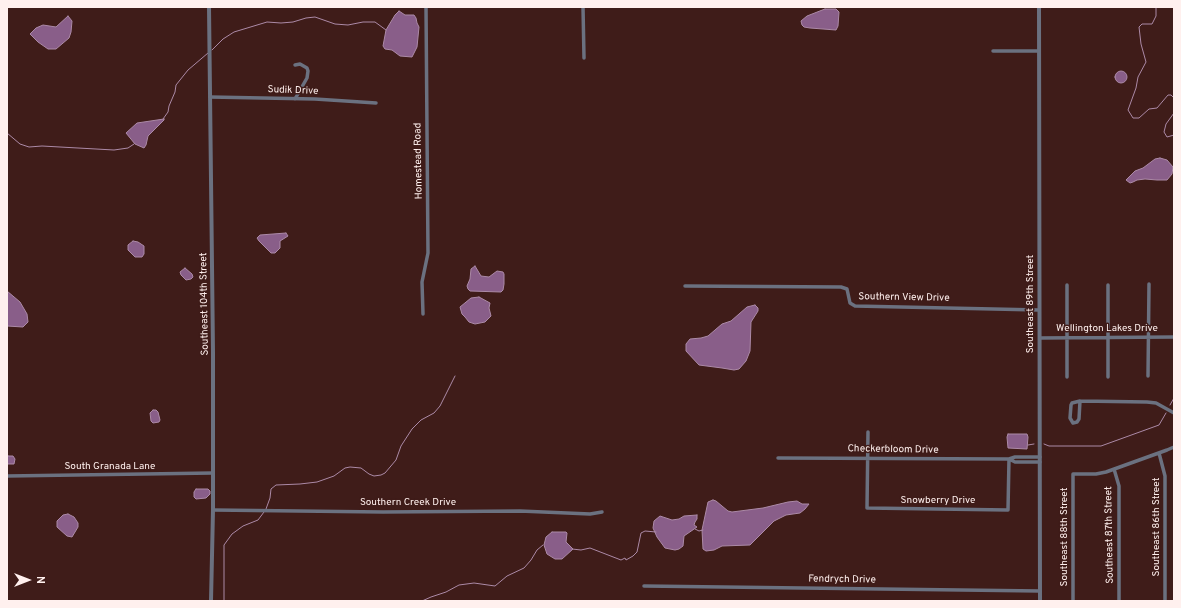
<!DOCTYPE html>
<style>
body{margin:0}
#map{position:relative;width:1181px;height:608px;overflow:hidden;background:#3f1c19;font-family:Overpass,sans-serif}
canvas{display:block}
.frame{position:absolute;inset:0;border:8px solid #fff0ee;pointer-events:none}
.north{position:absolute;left:8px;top:560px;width:40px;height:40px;-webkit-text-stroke:3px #3f1c19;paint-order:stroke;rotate:90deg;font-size:11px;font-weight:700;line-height:16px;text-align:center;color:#fff0ee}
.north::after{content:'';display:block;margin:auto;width:14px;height:18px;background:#fff0ee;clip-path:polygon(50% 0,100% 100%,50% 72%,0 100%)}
</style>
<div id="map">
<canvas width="1181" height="608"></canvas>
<div class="frame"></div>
<div class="north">N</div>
</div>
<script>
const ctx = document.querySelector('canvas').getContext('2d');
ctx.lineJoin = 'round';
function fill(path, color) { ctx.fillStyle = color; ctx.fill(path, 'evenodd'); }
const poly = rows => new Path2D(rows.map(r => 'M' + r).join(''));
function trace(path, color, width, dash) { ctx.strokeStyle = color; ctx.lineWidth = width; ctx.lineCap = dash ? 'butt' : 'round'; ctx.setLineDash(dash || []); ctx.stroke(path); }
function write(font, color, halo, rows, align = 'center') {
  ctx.font = font + ' Overpass,sans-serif'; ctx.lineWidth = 3; ctx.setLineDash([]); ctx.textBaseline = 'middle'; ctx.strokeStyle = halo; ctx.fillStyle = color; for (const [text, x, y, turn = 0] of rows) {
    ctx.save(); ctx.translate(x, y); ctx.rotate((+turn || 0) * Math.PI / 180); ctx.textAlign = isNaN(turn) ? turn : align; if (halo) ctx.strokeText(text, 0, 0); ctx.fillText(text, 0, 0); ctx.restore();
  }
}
const water = poly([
 [825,9,836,9,839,12,838,26,836,30,810,28,804,27,802,25,801,21,807,16,825,9],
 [399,11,405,15,414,15,416,18,417,23,419,27,417,47,412,57,400,56,392,50,385,49,383,46,386,30,395,15,399,11],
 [68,16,72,21,71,32,69,38,56,49,48,49,38,42,30,34,36,28,43,25,56,27,68,16],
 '1115 77a6 6 0 1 1 12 0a6 6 0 1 1-12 0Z',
 [164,119,164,120,148,136,146,145,144,148,135,144,126,133,137,123,164,119],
 [1160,158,1167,160,1173,167,1172,174,1167,180,1157,180,1145,179,1137,180,1133,182,1130,183,1126,180,1135,171,1143,168,1155,159,1160,158],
 [286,233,288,236,280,241,280,248,275,253,271,253,259,241,257,238,260,235,286,233],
 [133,241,138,242,144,246,144,254,142,257,135,257,128,250,128,245,133,241],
 [475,266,481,276,489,277,497,271,503,272,504,274,504,284,503,290,501,292,470,291,468,289,467,286,470,279,471,269,475,266],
 [185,268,192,274,193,277,191,279,186,280,181,275,180,272,185,268],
 [7,291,20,302,27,314,28,322,23,327,7,326,7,291],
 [479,297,490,303,489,308,491,316,485,322,475,324,469,322,465,317,462,314,460,307,471,298,479,297],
 [755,305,758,308,758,311,751,322,750,351,746,361,739,369,734,370,722,368,699,365,686,351,686,344,690,339,701,338,708,336,722,324,731,321,747,307,755,305],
 [153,410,156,410,158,412,160,420,159,422,153,423,151,421,150,413,153,410],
 [1008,434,1027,434,1028,437,1027,449,1008,448,1007,437,1008,434],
 [8,456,13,456,15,459,14,464,7,464,7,457,8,456],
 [196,489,208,489,210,491,210,494,206,498,196,499,194,497,194,492,196,489],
 [713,500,716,501,728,511,732,512,763,508,788,502,797,501,802,504,809,504,805,509,800,513,786,515,774,521,750,545,722,546,714,550,706,551,703,549,702,530,708,502,713,500],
 [68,514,74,517,78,523,78,527,72,537,67,536,57,527,57,521,63,515,68,514],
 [697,515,697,519,695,522,694,525,697,527,684,536,683,546,679,549,675,550,665,548,657,537,653,528,654,521,660,516,672,520,679,519,684,516,697,515],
 [552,532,566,532,567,533,566,542,573,549,562,559,555,559,547,554,544,545,546,537,552,532]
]);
fill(water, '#895e89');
trace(water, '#ac8aa7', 1);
trace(poly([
 [1156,7,1156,16,1152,24,1142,24,1139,27,1141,44,1146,62,1138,77,1136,88,1128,110,1133,118,1139,118,1149,109,1157,108,1168,95,1171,95,1174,98],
 [212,50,223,39,234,32,267,22,281,23,293,22,306,18,315,17,335,24,348,25,363,22,375,22,386,30],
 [1174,113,1166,124,1164,132,1167,137,1174,135],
 [163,119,168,112,169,106,175,92,176,85,188,70,208,53],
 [7,133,20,144,29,147,42,146,114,150,128,148,134,144],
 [1170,405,1174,398],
 [1044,444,1049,446,1101,446,1159,425,1166,413],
 [1028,445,1034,444],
 [266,509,270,498,271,489,276,485,300,484,317,482,334,476,345,468,350,467,361,468,369,474,374,476,381,475,385,473,396,460,401,446,412,429,421,420,434,413,440,406,455,376],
 [695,529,699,531,703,530],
 [572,549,581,550,590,548,621,560,625,558,626,560,633,556,637,552,641,533,645,531,656,532],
 [224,601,224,545,232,534,243,526,258,520,264,512],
 [422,601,431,597,446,592,459,585,474,583,495,586,507,576,524,568,531,560,537,550,543,545]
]), '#ac8aa7', 1);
trace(poly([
 [583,7,584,58],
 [993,51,1039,51],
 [210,97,315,99,376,103],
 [295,99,307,78,308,71,307,68,300,64,295,65],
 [1108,285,1108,377],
 [685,286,841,287,847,289,850,303,855,306,1039,310],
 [423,314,422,282,428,253,426,7],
 [1040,338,1174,337],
 [1148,376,1149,284],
 [1067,377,1067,285],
 [1080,401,1079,419,1077,422,1073,423,1070,418,1071,405,1072,403,1080,401,1147,402,1156,403,1174,413],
 [868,432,867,508,1008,510,1009,459],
 [1159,453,1165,476,1165,601],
 [778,458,1009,459,1015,462,1040,462],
 [1009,459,1015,457,1040,457],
 [1114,469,1119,486,1119,601],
 [7,476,213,473],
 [213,510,383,512,520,511,590,514,602,512],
 [644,586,1040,591],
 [1073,601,1073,474,1096,474,1106,472,1167,450,1174,447]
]), '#6b7180', 3.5);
trace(poly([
 [209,7,213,352,213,510,211,601],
 [1039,7,1040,601]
]), '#6b7180', 4);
write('10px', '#fff0ee', '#3f1c19', [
 ["Sudik Drive",293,91,2],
 ["Homestead Road",419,161,-91],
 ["Southern View Drive",904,298,1],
 ["Southeast 104th Street",205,304,-91],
 ["Southeast 89th Street",1031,304,-90],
 ["Wellington Lakes Drive",1107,329],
 ["Checkerbloom Drive",893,450,1],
 ["South Granada Lane",110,467],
 ["Snowberry Drive",938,501],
 ["Southern Creek Drive",408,503],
 ["Southeast 86th Street",1157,527,-90],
 ["Southeast 87th Street",1110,535,-91],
 ["Southeast 88th Street",1065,537,-90],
 ["Fendrych Drive",842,580,1]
]);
</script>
